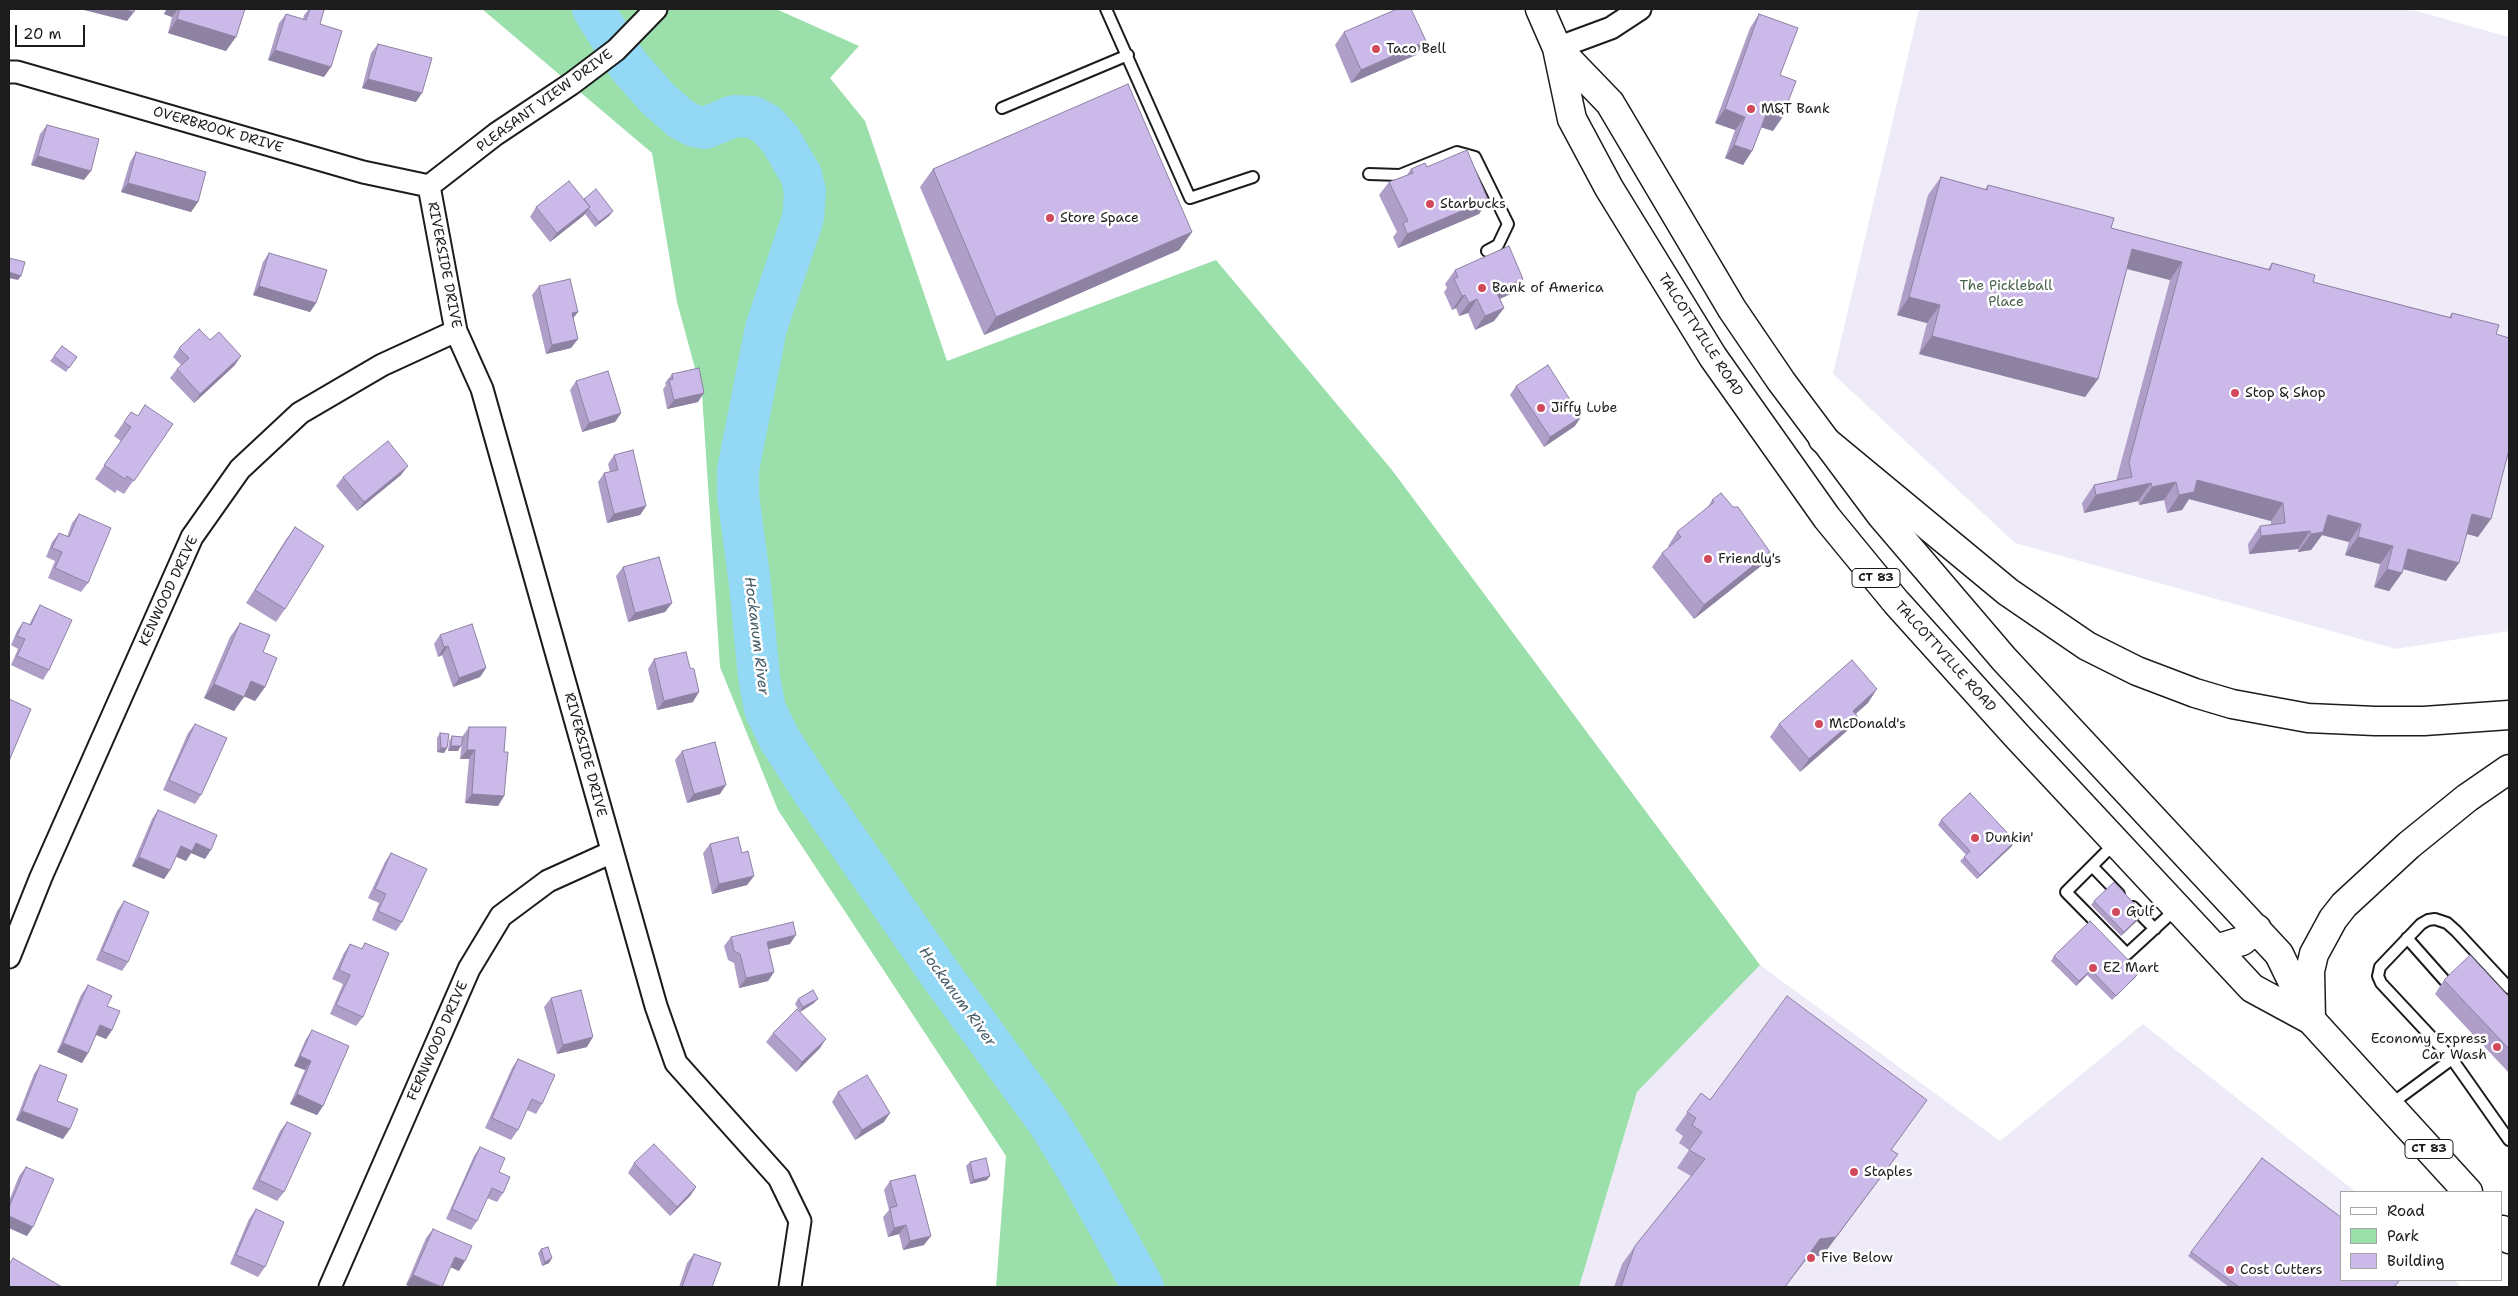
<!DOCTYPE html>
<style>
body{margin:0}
#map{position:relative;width:2518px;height:1296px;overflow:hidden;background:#fff;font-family:"Shantell Sans",sans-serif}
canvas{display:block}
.frame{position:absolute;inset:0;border:10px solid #1c1c1c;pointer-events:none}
.legend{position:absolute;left:2340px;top:1191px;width:162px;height:90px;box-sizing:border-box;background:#fff;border:1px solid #a4a4a4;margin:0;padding:6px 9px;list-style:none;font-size:15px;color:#1c1c1c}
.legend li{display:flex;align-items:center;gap:10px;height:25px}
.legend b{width:25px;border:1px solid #a4a4a4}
.scale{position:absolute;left:15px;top:25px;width:70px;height:22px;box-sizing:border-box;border:2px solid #1c1c1c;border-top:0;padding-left:6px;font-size:15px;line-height:18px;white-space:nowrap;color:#1c1c1c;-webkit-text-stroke:4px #fff;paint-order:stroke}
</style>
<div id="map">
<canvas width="2518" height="1296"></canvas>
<div class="frame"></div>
<ul class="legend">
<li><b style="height:6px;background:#fff"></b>Road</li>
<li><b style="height:14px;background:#9bdfab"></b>Park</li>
<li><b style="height:14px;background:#cbb9e9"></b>Building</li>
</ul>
<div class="scale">20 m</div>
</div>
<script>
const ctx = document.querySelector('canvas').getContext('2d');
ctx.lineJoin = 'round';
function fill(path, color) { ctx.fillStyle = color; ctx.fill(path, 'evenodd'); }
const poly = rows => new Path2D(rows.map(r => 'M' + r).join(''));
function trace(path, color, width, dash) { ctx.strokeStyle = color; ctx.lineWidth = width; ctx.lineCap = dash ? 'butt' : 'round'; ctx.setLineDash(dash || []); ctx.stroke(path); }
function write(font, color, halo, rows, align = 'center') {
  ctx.font = font + ' "Shantell Sans",sans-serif'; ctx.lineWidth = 5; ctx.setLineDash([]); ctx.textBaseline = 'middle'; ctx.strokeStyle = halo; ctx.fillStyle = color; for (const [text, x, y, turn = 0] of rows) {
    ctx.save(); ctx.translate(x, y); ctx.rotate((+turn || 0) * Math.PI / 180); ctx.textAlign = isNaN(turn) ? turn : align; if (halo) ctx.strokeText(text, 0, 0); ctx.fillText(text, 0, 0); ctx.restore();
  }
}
fill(poly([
 [1919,9,2409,9,2509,37,2509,631,2396,649,2015,543,1833,374],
 [1760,965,2000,1141,2143,1024,2356,1192,2342,1192,2342,1280,2455,1280,2461,1287,1579,1287,1637,1092]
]), '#efeaf8');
fill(poly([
 [482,9,776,9,859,46,830,78,865,121,947,361,1216,260,1392,470,1760,965,1637,1092,1579,1287,996,1287,1006,1156,778,810,720,667,702,394,677,302,652,153]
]), '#9bdfab');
trace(poly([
 [593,9,628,65,658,99,681,119,694,126,705,128,734,116,753,117,766,124,780,139,801,175,805,191,803,218,766,328,738,470,738,495,750,584,759,677,765,709,780,740,813,791,940,974,1049,1123,1082,1177,1143,1287]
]), '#93d9f5', 42);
const service = poly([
 [1106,9,1190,198,1253,177],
 [1002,108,1128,55],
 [1369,174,1400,175,1457,152,1475,157,1508,224,1498,245,1487,251],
 [2115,843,2066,892,2127,954,2177,908],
 [2092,866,2119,894],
 [2133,907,2155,929],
 [2407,938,2446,982],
 [2509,988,2456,931,2447,923,2435,919,2428,920,2421,924,2380,967,2378,976,2381,983,2452,1059,2509,1140],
 [2391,1104,2452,1059]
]);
const minor = poly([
 [1557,48,1611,28,1640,9],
 [9,72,17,72,363,172,429,186],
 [429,186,456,331,482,389,656,1006,676,1063,779,1178,800,1221,790,1287],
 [429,186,496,134,571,84,616,50,656,9],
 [9,957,41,877,192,537,240,469,300,413,382,365,456,331],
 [330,1287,469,969,501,916,548,881,612,852]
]);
const primary = poly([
 [1540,9,1557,48,1572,119,1609,188,1713,357,1827,518,1896,602,2016,735,2252,988,2311,1020],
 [1557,48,1610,103,1732,309,1781,381,1881,515,2004,659,2279,954,2311,1020,2468,1192],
 [2216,949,2242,941,2257,929],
 [2502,1230,2509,1239]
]);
const motorway = poly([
 [1823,439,2008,592,2087,646,2137,671,2195,693,2232,704,2308,718,2375,721,2424,721,2509,715],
 [2311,1020,2310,971,2314,954,2333,919,2344,905,2409,845,2467,798,2509,769]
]);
trace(service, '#1c1c1c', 14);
trace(minor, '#1c1c1c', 25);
trace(primary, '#1c1c1c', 31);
trace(motorway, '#1c1c1c', 31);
trace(service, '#fff', 10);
trace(minor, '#fff', 21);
trace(primary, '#fff', 28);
trace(motorway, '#fff', 28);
fill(poly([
 [166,9,245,9,226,51,168,33,172,17,164,14],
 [309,9,321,9,320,24,324,77,268,60,279,23,286,14,303,19,304,15],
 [1759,14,1780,75,1773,131,1761,127,1752,151,1743,165,1725,158,1735,130,1715,123,1750,28],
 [1344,32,1416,55,1351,83,1335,45],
 [378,44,416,102,362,88,371,53],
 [47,125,84,180,31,165,40,134],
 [136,152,198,202,191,212,121,192,130,162],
 [1427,167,1488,200,1479,214,1398,248,1393,237,1397,232,1379,195,1389,182,1407,175,1411,169],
 [933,169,1192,232,1179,250,984,335,920,187],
 [1941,177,1985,189,1988,185,2111,228,2268,269,2272,263,2313,282,2449,317,2452,313,2496,334,2509,338,2509,454,2508,456,2478,537,2467,534,2446,581,2403,569,2402,573,2389,591,2374,587,2380,564,2345,555,2349,542,2322,535,2311,550,2298,552,2298,549,2249,554,2248,544,2260,526,2271,525,2271,521,2189,499,2182,510,2167,513,2164,500,2139,505,2138,501,2084,513,2082,503,2094,485,2116,481,2170,280,2127,268,2098,379,2085,397,1919,354,1927,323,1897,315,1928,195],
 [584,199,613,211,609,216,595,227,585,214,583,216,550,242,530,217,536,207],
 [269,253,316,303,310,312,253,295,263,262],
 [1455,270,1513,293,1500,299,1504,308,1494,321,1475,330,1468,313,1459,316,1456,308,1452,310,1444,292,1447,288,1445,284],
 [539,286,578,312,573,318,578,339,571,348,546,354,532,295],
 [210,340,235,365,194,403,170,378,177,369,181,365,173,357,179,348],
 [62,346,77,357,66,372,50,361],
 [672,374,698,402,667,409,663,389,666,385,665,383],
 [576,381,621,413,615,422,582,432,570,390],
 [1516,386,1575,426,1544,447,1510,395],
 [131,412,137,416,173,424,124,494,117,490,115,493,95,479,121,441,114,436],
 [614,455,646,506,640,515,607,523,598,482,604,473,610,472,608,464],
 [401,475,357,511,336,486,343,477],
 [1712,500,1761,566,1694,619,1652,567,1662,553,1669,547,1668,546,1677,532,1706,510],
 [79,514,88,583,81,592,48,578,55,561,46,557,52,542,59,533,67,537,72,523],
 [295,527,285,609,276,622,246,603,285,541],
 [623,567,672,603,665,612,628,622,616,576],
 [40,605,49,670,43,680,11,665,18,649,11,645,17,631,23,622,29,625,34,615],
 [240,623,263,652,265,687,255,701,244,696,234,711,204,698,230,637],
 [440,635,486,668,480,677,453,687,442,655,438,657,434,644],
 [654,659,693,702,657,710,648,669],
 [1868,703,1856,714,1858,717,1848,730,1800,772,1770,737,1779,724],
 [195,724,201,795,195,804,163,790,188,733],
 [469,727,504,752,504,796,498,806,465,803,469,759,460,759,462,741,458,751,448,751,449,741,452,736,462,737],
 [440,733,447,748,444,753,437,752,437,738],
 [682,751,720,794,687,803,675,760],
 [158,810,205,859,191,853,186,861,176,856,170,870,164,879,132,866,152,819],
 [1941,820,2012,846,1977,879,1960,861,1966,855,1938,825],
 [710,844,754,876,747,885,712,894,703,853],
 [391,853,402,922,396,931,372,920,379,903,368,898,385,862],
 [124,901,128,962,122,971,96,960,117,911],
 [2094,901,2143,913,2140,918,2121,936,2091,905],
 [731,937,790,944,769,949,774,972,768,981,739,988,734,963,728,960,724,946],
 [365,943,363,1017,356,1026,330,1014,343,984,332,979,344,953,350,944,361,949],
 [2054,956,2136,977,2112,1000,2087,975,2076,986,2051,961],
 [2444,980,2509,997,2509,1073,2435,994],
 [88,985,107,1006,112,1030,106,1039,96,1035,88,1053,82,1063,57,1052,81,995],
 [551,998,587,1047,557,1054,544,1007],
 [798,999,814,1003,800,1012,820,1048,796,1072,766,1042,773,1033,800,1012,795,1004],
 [312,1030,323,1106,317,1115,290,1104,305,1070,294,1066,306,1039],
 [518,1059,542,1104,536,1114,527,1110,518,1130,511,1140,485,1128,512,1068],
 [40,1065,57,1101,63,1139,16,1120,34,1074],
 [838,1092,884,1122,855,1140,832,1102],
 [1701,1093,1710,1100,1927,1100,1891,1150,1898,1154,1823,1255,1808,1257,1785,1287,1614,1287,1622,1264,1635,1246,1691,1176,1677,1168,1689,1150,1679,1143,1683,1136,1675,1130],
 [287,1122,284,1192,277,1201,252,1189,280,1131],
 [480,1147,499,1172,503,1193,497,1202,487,1198,477,1221,471,1230,446,1219,474,1156],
 [2262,1158,2394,1287,2229,1287,2188,1256],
 [970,1162,987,1180,970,1184,966,1166],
 [634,1163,696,1187,690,1196,670,1216,628,1173],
 [26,1167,27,1236,9,1228,9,1201,19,1176],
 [890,1181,924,1245,903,1250,899,1234,888,1237,883,1217,889,1210,884,1190],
 [256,1209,265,1267,258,1277,230,1264,249,1219],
 [433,1229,459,1271,451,1267,406,1285,426,1238],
 [541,1249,552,1258,549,1263,542,1266,538,1253],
 [694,1254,712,1287,679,1287,687,1263]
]), '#af9fc8');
fill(poly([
 [80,9,122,9,134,12,127,21],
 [168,9,178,9,172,17,164,14],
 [177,19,236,37,226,51,168,33],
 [1426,41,1416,55,1351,83,1361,70],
 [275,50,331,67,324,77,268,60],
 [368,79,422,93,416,102,362,88],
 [1725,109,1745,117,1735,130,1715,123],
 [1767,112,1782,118,1773,131,1757,126],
 [1734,145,1752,151,1743,165,1725,158],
 [38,156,91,171,84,180,31,165],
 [128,183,198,202,191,212,121,192],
 [1488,200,1479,214,1398,248,1407,234],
 [590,207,583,216,550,242,557,233],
 [613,211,609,216,595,227,599,222],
 [1192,232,1179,250,984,335,996,317],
 [2132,249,2182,262,2170,280,2119,267],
 [9,272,21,276,18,280,9,278],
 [1523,279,1513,293,1487,304,1496,291],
 [259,286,316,303,310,312,253,295],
 [1465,295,1456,308,1452,310,1462,296],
 [1909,297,1940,305,1927,323,1897,315],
 [1477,299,1468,313,1459,316,1469,303],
 [1504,308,1494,321,1475,330,1485,316],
 [578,312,571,321,572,313],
 [1932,336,2098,379,2085,397,1919,354],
 [578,339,571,348,546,354,552,345],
 [241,356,235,365,194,403,200,394],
 [704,393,698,402,667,409,674,400],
 [621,413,615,422,582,432,589,423],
 [1581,417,1575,426,1544,447,1550,437],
 [408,466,401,475,357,511,364,502],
 [2197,480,2283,503,2271,521,2189,499,2182,510,2167,513,2179,495],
 [2176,482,2164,500,2139,505,2152,487],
 [2151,483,2138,501,2084,513,2096,495],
 [646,506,640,515,607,523,614,514],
 [2472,514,2491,519,2478,537,2460,532],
 [2328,515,2361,524,2349,542,2322,535,2311,550,2298,552,2311,534],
 [2310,531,2298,549,2249,554,2261,536],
 [2358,537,2393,546,2380,564,2345,555],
 [2408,549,2459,563,2446,581,2396,567],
 [1770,552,1761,566,1694,619,1704,605],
 [2387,569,2402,573,2389,591,2374,587],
 [672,603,665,612,628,622,635,613],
 [448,646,442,655,438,657,444,647],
 [486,668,480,677,453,687,459,678],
 [251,681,265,687,255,701,241,695],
 [214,684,244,697,234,711,204,698],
 [1877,689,1868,703,1843,724,1853,711],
 [699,692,693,702,657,710,664,701],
 [1858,717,1848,730,1800,772,1809,759],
 [451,746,461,746,458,751,448,751],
 [441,748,447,748,444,753,437,752],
 [467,750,475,750,469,759,460,759],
 [726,785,720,794,687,803,694,794],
 [472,794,504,796,498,806,465,803],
 [2015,841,2012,846,1977,879,1980,875],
 [196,843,211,850,205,859,191,853,186,861,174,856,181,846],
 [139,857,170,870,164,879,132,866],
 [754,876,747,885,712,894,719,884],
 [2143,913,2140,918,2121,936,2124,932],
 [796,935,790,944,761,951,767,942],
 [2091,970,2087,975,2076,986,2079,981],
 [774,972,768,981,739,988,746,978],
 [818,999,814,1003,800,1012,803,1007],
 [100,1025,112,1030,106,1039,94,1034],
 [593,1037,587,1047,557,1054,563,1045],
 [826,1039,820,1048,796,1072,802,1062],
 [63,1043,88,1053,82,1063,57,1052],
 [300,1056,311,1061,305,1070,294,1066],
 [297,1094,323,1106,317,1115,290,1104],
 [22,1111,70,1129,63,1139,16,1120],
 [890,1113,884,1122,855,1140,862,1130],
 [1898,1154,1823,1255,1808,1257,1785,1287,1820,1239],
 [990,1176,987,1180,970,1184,974,1180],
 [696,1187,690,1196,670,1216,677,1207],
 [9,1216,33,1227,27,1236,9,1228],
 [906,1225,899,1234,888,1237,894,1228],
 [931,1236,924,1245,903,1250,910,1241],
 [455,1257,465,1261,459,1271,448,1266],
 [552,1258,549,1263,542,1266,545,1262],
 [413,1275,441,1287,412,1287,406,1285]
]), '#8e82a3');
const building = poly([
 [122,9,135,9,134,12,122,9],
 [180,9,245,9,236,37,177,19,180,9],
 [310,9,321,9,324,10,320,24,342,31,331,67,275,50,286,14,306,20,310,9],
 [1397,9,1411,9,1426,41,1361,70,1344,32,1397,9],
 [1759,14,1798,28,1780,75,1796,81,1782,118,1767,112,1752,151,1734,145,1745,117,1725,109,1759,14],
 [378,44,432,58,422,93,368,79,378,44],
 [1128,84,1192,232,996,317,933,169,1128,84],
 [47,125,99,139,91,171,38,156,47,125],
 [1467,150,1488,200,1407,234,1403,223,1408,221,1389,182,1413,173,1411,169,1425,163,1427,167,1467,150],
 [136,152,206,172,198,202,128,183,136,152],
 [1941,177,1987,190,1988,185,2114,218,2111,228,2270,270,2272,263,2315,275,2313,282,2451,318,2452,313,2499,325,2496,334,2509,338,2509,450,2491,519,2472,514,2459,563,2408,549,2402,573,2387,569,2393,546,2358,537,2361,524,2328,515,2323,532,2311,534,2310,531,2261,536,2260,526,2285,523,2283,503,2197,480,2194,492,2179,495,2176,482,2152,487,2151,483,2096,495,2094,485,2132,477,2129,462,2182,262,2132,249,2098,379,1932,336,1940,305,1909,297,1941,177],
 [569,181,590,207,557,233,536,207,569,181],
 [596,189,613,211,599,222,588,209,590,207,584,199,596,189],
 [1509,246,1523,279,1496,291,1504,308,1485,316,1477,299,1469,303,1465,295,1462,296,1454,279,1458,277,1455,270,1509,246],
 [269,253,327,270,316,303,259,286,269,253],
 [9,258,25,262,21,276,9,272,9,258],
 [570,279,578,312,572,313,578,339,552,345,539,286,570,279],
 [199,329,210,340,219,332,241,356,200,394,177,369,189,358,179,348,199,329],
 [62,346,77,357,69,368,54,356,62,346],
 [1548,365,1581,417,1550,437,1516,386,1548,365],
 [699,368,704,393,674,400,669,380,673,379,672,374,699,368],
 [608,371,621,413,589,423,576,381,608,371],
 [145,405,173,424,134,481,127,476,125,479,104,465,131,427,124,422,131,412,138,416,145,405],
 [388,441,408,466,364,502,343,477,388,441],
 [633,450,646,506,614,514,604,473,618,470,614,455,633,450],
 [1721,493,1733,507,1738,507,1770,552,1704,605,1662,553,1681,537,1677,532,1714,502,1712,500,1721,493],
 [79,514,111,528,88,583,55,568,62,552,52,548,59,533,69,537,79,514],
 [295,527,324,546,285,609,255,590,295,527],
 [659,557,672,603,635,613,623,567,659,557],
 [40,605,72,620,49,670,17,656,25,639,17,636,23,622,31,625,40,605],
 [240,623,270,635,263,652,277,658,265,687,251,681,244,697,214,684,240,623],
 [472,624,486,668,459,678,448,646,444,647,440,635,472,624],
 [686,652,690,668,694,669,699,692,664,701,654,659,686,652],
 [1852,660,1877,689,1853,711,1858,717,1809,759,1779,724,1852,660],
 [9,699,31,709,9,761,9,699],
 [195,724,227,738,201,795,169,780,195,724],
 [469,727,506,727,504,752,508,752,504,796,472,794,475,750,467,750,469,727],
 [440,733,449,734,447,748,441,748,440,733],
 [452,736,463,737,461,746,451,746,452,736],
 [715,742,726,785,694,794,682,751,715,742],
 [1970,793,2015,841,1980,875,1964,857,1970,851,1941,820,1970,793],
 [158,810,217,835,211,850,196,843,192,851,181,846,170,870,139,857,158,810],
 [738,837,742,853,748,851,754,876,719,884,710,844,738,837],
 [391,853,427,869,402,922,378,911,386,894,375,889,391,853],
 [2114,882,2143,913,2124,932,2094,901,2114,882],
 [124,901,149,912,128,962,102,951,124,901],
 [2090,921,2140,972,2116,996,2091,970,2079,981,2054,956,2090,921],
 [793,922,796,935,767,942,774,972,746,978,740,954,734,951,731,937,793,922],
 [365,943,389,953,363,1017,336,1005,350,975,339,970,350,944,362,949,365,943],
 [2470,955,2509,997,2509,1049,2444,980,2470,955],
 [88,985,112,996,107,1006,120,1011,112,1030,100,1025,88,1053,63,1043,88,985],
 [581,990,593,1037,563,1045,551,998,581,990],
 [813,990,818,999,803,1007,798,999,813,990],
 [1787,996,1927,1100,1891,1150,1898,1154,1836,1237,1820,1239,1785,1287,1621,1287,1635,1246,1705,1159,1689,1150,1702,1132,1692,1125,1696,1118,1687,1112,1701,1093,1710,1100,1787,996],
 [797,1009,826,1039,802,1062,773,1033,797,1009],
 [312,1030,349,1046,323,1106,297,1094,311,1061,300,1056,312,1030],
 [518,1059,555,1075,542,1104,532,1099,518,1130,492,1118,518,1059],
 [40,1065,67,1075,57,1101,78,1109,70,1129,22,1111,40,1065],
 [867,1075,890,1113,862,1130,838,1092,867,1075],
 [287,1122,311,1133,284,1192,259,1180,287,1122],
 [654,1144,696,1187,677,1207,634,1163,654,1144],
 [480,1147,505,1158,499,1172,510,1177,503,1193,492,1188,477,1221,452,1209,480,1147],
 [986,1158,990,1176,974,1180,970,1162,986,1158],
 [2262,1158,2342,1218,2342,1280,2400,1280,2394,1287,2239,1287,2191,1252,2262,1158],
 [26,1167,54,1179,33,1227,9,1216,9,1207,26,1167],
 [915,1175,931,1236,910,1241,906,1225,894,1228,890,1208,897,1206,890,1181,915,1175],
 [256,1209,284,1222,265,1267,236,1255,256,1209],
 [433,1229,472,1246,465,1261,455,1257,442,1287,413,1275,433,1229],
 [548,1247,552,1258,545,1262,541,1249,548,1247],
 [694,1254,721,1263,712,1287,682,1287,694,1254],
 [13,1258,62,1287,9,1287,9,1265,13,1258]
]);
fill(building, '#cbb9e9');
trace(building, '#8e82a3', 1);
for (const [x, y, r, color] of [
 [1376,49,5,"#d1495b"],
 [1751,109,5,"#d1495b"],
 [1430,204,5,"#d1495b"],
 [1050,218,5,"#d1495b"],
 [1482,288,5,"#d1495b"],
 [2235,393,5,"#d1495b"],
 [1541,408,5,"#d1495b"],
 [1708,559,5,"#d1495b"],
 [1819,724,5,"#d1495b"],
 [1975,838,5,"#d1495b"],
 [2116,912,5,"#d1495b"],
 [2093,968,5,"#d1495b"],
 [2497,1047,5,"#d1495b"],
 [1854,1172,5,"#d1495b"],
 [1811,1258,5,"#d1495b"],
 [2230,1270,5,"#d1495b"]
]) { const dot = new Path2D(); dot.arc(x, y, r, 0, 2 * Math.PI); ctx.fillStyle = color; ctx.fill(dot); trace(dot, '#fff', 2); }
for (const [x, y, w] of [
 [1876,578,48],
 [2429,1149,48]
]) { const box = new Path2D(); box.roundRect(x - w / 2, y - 9.5, w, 19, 4); ctx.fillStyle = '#fff'; ctx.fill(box); trace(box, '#1c1c1c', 1); }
write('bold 12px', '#1c1c1c', null, [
 ["CT 83",1876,578],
 ["CT 83",2429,1149]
]);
write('14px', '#1c1c1c', '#fff', [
 ["Taco Bell",1386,49],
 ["M&T Bank",1761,109],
 ["Starbucks",1440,204],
 ["Store Space",1060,218],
 ["Bank of America",1492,288],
 ["Stop & Shop",2245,393],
 ["Jiffy Lube",1551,408],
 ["Friendly's",1718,559],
 ["McDonald's",1829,724],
 ["Dunkin'",1985,838],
 ["Gulf",2126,912],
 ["EZ Mart",2103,968],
 ["Economy Express",2487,1039,"right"],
 ["Car Wash",2487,1055,"right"],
 ["Staples",1864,1172],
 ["Five Below",1821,1258],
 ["Cost Cutters",2240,1270]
], 'left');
write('14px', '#1c1c1c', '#fff', [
 ["PLEASANT VIEW DRIVE",545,101,-36],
 ["OVERBROOK DRIVE",218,130,16],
 ["RIVERSIDE DRIVE",444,265,79],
 ["TALCOTTVILLE ROAD",1700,335,57],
 ["KENWOOD DRIVE",169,591,-65],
 ["TALCOTTVILLE ROAD",1945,657,48],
 ["RIVERSIDE DRIVE",585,755,75],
 ["FERNWOOD DRIVE",438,1041,-66]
]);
write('14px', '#48604e', '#fff', [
 ["The Pickleball",2006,286],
 ["Place",2006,302]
]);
write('italic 15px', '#465e68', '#fff', [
 ["Hockanum River",756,636,83],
 ["Hockanum River",957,997,54]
]);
</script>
